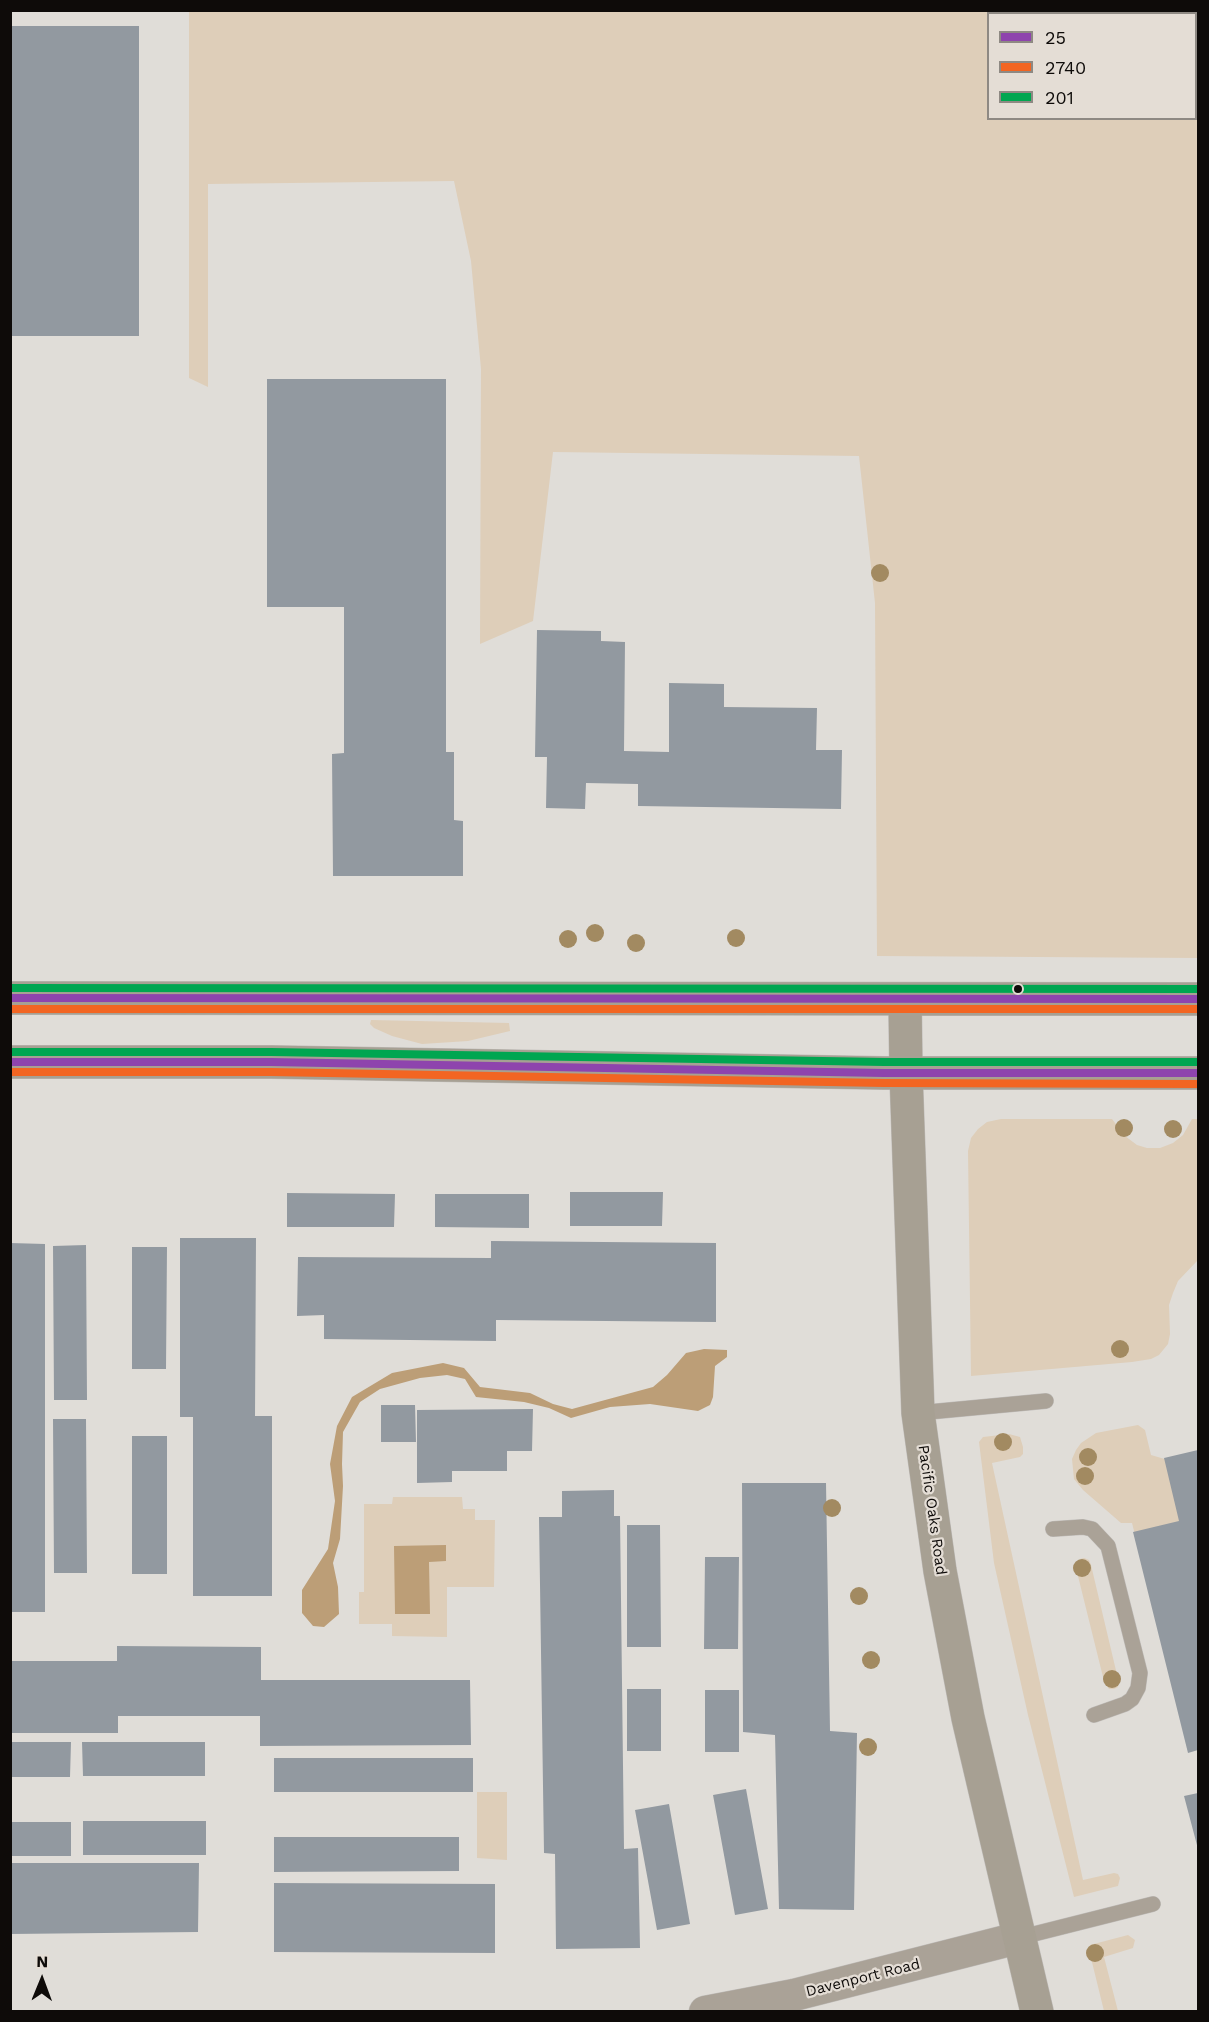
<!DOCTYPE html>
<style>
body{margin:0}
#map{position:relative;width:1209px;height:2022px;overflow:hidden;background:#e0ddd8;font-family:"Work Sans",sans-serif}
canvas{display:block}
.frame{position:absolute;inset:0;border:12px solid #0e0b09;pointer-events:none}
.legend{position:absolute;left:987px;top:12px;width:210px;height:108px;box-sizing:border-box;background:#e4ddd5;border:2px solid #8e8983;margin:0;padding:8px 10px;list-style:none;font-size:18px;color:#0e0b09}
.legend li{display:flex;align-items:center;gap:12px;height:30px}
.legend b{width:30px;border:2px solid #8e8983}
.north{position:absolute;left:12px;top:1950px;width:60px;height:60px;-webkit-text-stroke:4px #e4ddd5;paint-order:stroke;rotate:1deg;font-size:16px;font-weight:700;line-height:24px;text-align:center;color:#0e0b09}
.north::after{content:'';display:block;margin:auto;width:21px;height:27px;background:#0e0b09;clip-path:polygon(50% 0,100% 100%,50% 72%,0 100%)}
</style>
<div id="map">
<canvas width="1209" height="2022"></canvas>
<div class="frame"></div>
<ul class="legend">
<li><b style="height:8px;background:#8e44ad"></b>25</li>
<li><b style="height:8px;background:#f26522"></b>2740</li>
<li><b style="height:8px;background:#00a651"></b>201</li>
</ul>
<div class="north">N</div>
</div>
<script>
const ctx = document.querySelector('canvas').getContext('2d');
ctx.lineJoin = 'round';
function fill(path, color) { ctx.fillStyle = color; ctx.fill(path, 'evenodd'); }
const poly = rows => new Path2D(rows.map(r => 'M' + r).join(''));
function trace(path, color, width, dash) { ctx.strokeStyle = color; ctx.lineWidth = width; ctx.lineCap = dash ? 'butt' : 'round'; ctx.setLineDash(dash || []); ctx.stroke(path); }
function write(font, color, halo, rows, align = 'center') {
  ctx.font = font + ' "Work Sans",sans-serif'; ctx.lineWidth = 4.5; ctx.setLineDash([]); ctx.textBaseline = 'middle'; ctx.strokeStyle = halo; ctx.fillStyle = color; for (const [text, x, y, turn = 0] of rows) {
    ctx.save(); ctx.translate(x, y); ctx.rotate((+turn || 0) * Math.PI / 180); ctx.textAlign = isNaN(turn) ? turn : align; if (halo) ctx.strokeText(text, 0, 0); ctx.fillText(text, 0, 0); ctx.restore();
  }
}
fill(poly([
 [189,11,1198,11,1198,958,877,956,875,603,859,456,553,452,533,621,480,644,481,369,471,261,454,181,208,184,208,387,189,378],
 [988,14,1196,14,1196,118,988,118],
 [371,1020,509,1023,510,1031,468,1041,422,1044,392,1036,374,1028,370,1024],
 [1001,1119,1112,1119,1125,1136,1137,1145,1147,1148,1160,1148,1173,1143,1183,1135,1192,1119,1198,1119,1198,1260,1178,1281,1173,1293,1169,1305,1170,1334,1168,1344,1159,1355,1151,1359,1132,1362,971,1376,968,1151,971,1138,978,1129,987,1122],
 [1138,1425,1145,1430,1151,1455,1168,1460,1184,1522,1135,1535,1132,1523,1121,1523,1083,1490,1074,1479,1072,1459,1076,1450,1081,1443,1096,1433],
 [1009,1434,1020,1437,1023,1447,1023,1454,1020,1457,992,1463,1083,1880,1114,1873,1118,1874,1120,1878,1118,1886,1074,1897,1028,1715,994,1563,979,1442,983,1437],
 [393,1497,462,1497,463,1509,475,1509,475,1520,495,1520,494,1587,447,1587,447,1637,392,1636,392,1624,359,1624,359,1592,364,1592,364,1504,392,1504],
 [1084,1558,1089,1560,1091,1565,1118,1679,1118,1687,1114,1689,1109,1689,1104,1681,1076,1568,1080,1559],
 [477,1792,507,1792,507,1860,477,1858],
 [1128,1935,1135,1940,1133,1948,1104,1957,1118,2011,1104,2011,1089,1950,1090,1945]
]), '#deceb9');
fill(poly([
 [704,1349,727,1350,727,1357,715,1366,713,1397,710,1405,698,1411,650,1404,610,1407,571,1418,549,1408,524,1402,476,1397,465,1379,447,1375,420,1378,380,1389,360,1402,343,1432,342,1464,343,1486,340,1539,333,1563,338,1587,339,1614,324,1627,313,1626,302,1613,302,1590,328,1549,335,1501,330,1464,337,1426,352,1397,392,1373,443,1363,464,1368,480,1387,530,1393,553,1404,572,1409,653,1387,667,1375,686,1353],
 [446,1545,446,1561,429,1562,430,1614,395,1614,394,1546]
]), '#bc9e77');
fill(poly([
 [10,26,139,26,139,336,10,336],
 [267,379,446,379,446,752,454,752,454,820,463,821,463,876,333,876,332,754,344,753,344,607,267,607],
 [537,630,601,631,601,641,625,642,624,751,669,752,669,683,724,684,724,707,817,708,816,750,842,750,841,809,638,806,638,784,586,783,585,809,546,808,547,757,535,757],
 [570,1192,663,1192,662,1226,570,1226],
 [287,1193,395,1194,394,1227,287,1227],
 [435,1194,529,1194,529,1228,435,1227],
 [180,1238,256,1238,255,1416,272,1416,272,1596,193,1596,193,1417,180,1417],
 [491,1241,716,1243,716,1322,496,1320,496,1341,324,1339,324,1315,297,1316,298,1257,491,1258],
 [10,1243,45,1244,45,1612,10,1612],
 [86,1245,87,1400,54,1400,53,1246],
 [132,1247,167,1247,166,1369,132,1369],
 [381,1405,415,1405,416,1442,381,1442],
 [533,1409,532,1451,507,1451,507,1471,452,1471,452,1482,417,1483,417,1410],
 [53,1419,86,1419,87,1573,54,1573],
 [132,1436,167,1436,167,1574,132,1574],
 [1198,1450,1198,1750,1188,1753,1133,1532,1179,1521,1164,1458],
 [742,1483,826,1483,830,1731,857,1733,854,1910,779,1909,775,1735,743,1732],
 [614,1490,614,1516,620,1516,624,1849,638,1848,640,1948,556,1949,555,1854,544,1853,539,1517,562,1517,562,1491],
 [627,1525,660,1525,661,1647,627,1647],
 [705,1557,739,1557,738,1649,704,1649],
 [117,1646,261,1647,261,1680,470,1680,471,1745,260,1746,260,1716,118,1716,118,1733,10,1733,10,1661,117,1661],
 [627,1689,661,1689,661,1751,627,1751],
 [705,1690,739,1690,739,1752,705,1752],
 [10,1742,71,1742,70,1777,10,1777],
 [82,1742,205,1742,205,1776,83,1776],
 [274,1758,473,1758,473,1792,274,1792],
 [746,1789,768,1909,735,1915,713,1795],
 [1198,1793,1198,1849,1184,1796],
 [669,1804,690,1924,657,1930,635,1810],
 [83,1821,206,1821,206,1855,83,1855],
 [10,1822,71,1822,71,1856,10,1856],
 [274,1837,459,1837,459,1871,274,1872],
 [10,1863,199,1863,198,1932,10,1934],
 [274,1883,495,1884,495,1953,274,1952]
]), '#9299a0');
const lane = poly([
 [918,1413,1046,1401],
 [1053,1529,1083,1527,1092,1529,1108,1546,1140,1673,1138,1688,1132,1699,1125,1704,1094,1715],
 [1018,1938,1153,1904]
]);
const street = poly([
 [705,2012,794,1995,1018,1938]
]);
const secondary = poly([
 [10,998,1198,999],
 [905,999,906,1073,918,1413,940,1571,968,1718,1037,2012],
 [10,1062,271,1062,884,1073,1198,1073]
]);
trace(lane, '#bebbb8', 16);
trace(street, '#bebbb8', 33);
trace(secondary, '#bebbb8', 34);
trace(lane, '#aaa297', 15);
trace(street, '#aaa297', 32);
trace(secondary, '#a7a093', 33);
trace(poly([
 [10,998,1198,999],
 [10,1062,271,1062,884,1073,1198,1073]
]), '#8e44ad', 8);
trace(poly([
 [10,1009,1198,1009],
 [10,1072,271,1072,884,1083,1198,1084]
]), '#f26522', 8);
trace(poly([
 [10,988,1198,989],
 [10,1052,271,1052,884,1062,1198,1062]
]), '#00a651', 8);
ctx.fillStyle = '#a28a61';
for (const [x, y] of [
 [880,573],
 [595,933],
 [736,938],
 [568,939],
 [636,943],
 [1124,1128],
 [1173,1129],
 [1120,1349],
 [1003,1442],
 [1088,1457],
 [1085,1476],
 [832,1508],
 [1082,1568],
 [859,1596],
 [871,1660],
 [1112,1679],
 [868,1747],
 [1095,1953]
]) { ctx.beginPath(); ctx.arc(x, y, 9, 0, 2 * Math.PI); ctx.fill(); }
for (const [x, y, r, color] of [
 [1018,989,5,"#0e0b09"]
]) { const dot = new Path2D(); dot.arc(x, y, r, 0, 2 * Math.PI); ctx.fillStyle = color; ctx.fill(dot); trace(dot, '#e4ddd5', 2); }
write('15px', '#0e0b09', '#e4ddd5', [
 ["Pacific Oaks Road",932,1510,82],
 ["Davenport Road",863,1978,-14]
]);
</script>
